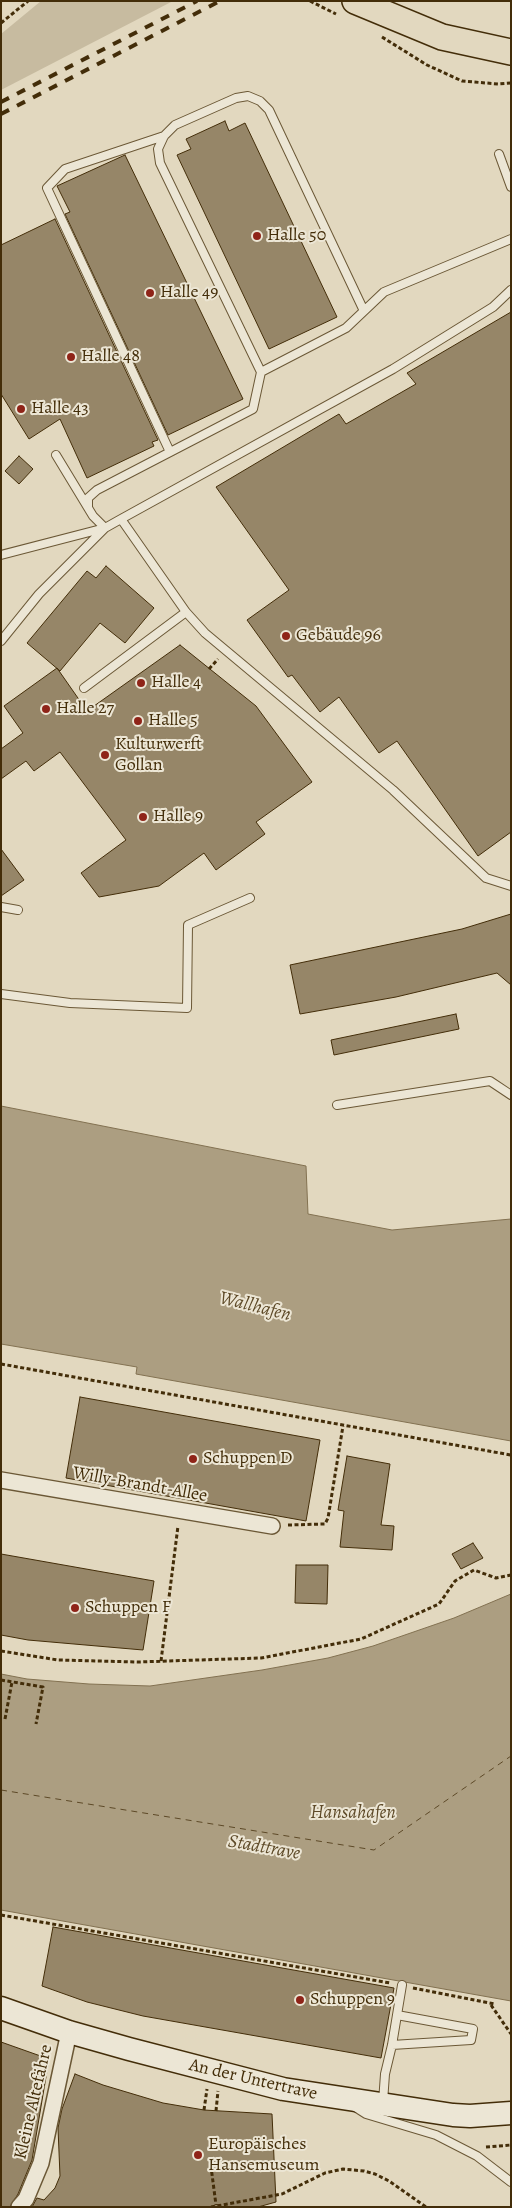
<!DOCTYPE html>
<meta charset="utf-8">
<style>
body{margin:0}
#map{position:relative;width:512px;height:2208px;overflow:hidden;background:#e2d8bf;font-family:Alegreya,serif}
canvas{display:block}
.frame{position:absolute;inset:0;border:2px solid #432d09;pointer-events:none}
</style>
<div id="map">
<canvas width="512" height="2208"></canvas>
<div class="frame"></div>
</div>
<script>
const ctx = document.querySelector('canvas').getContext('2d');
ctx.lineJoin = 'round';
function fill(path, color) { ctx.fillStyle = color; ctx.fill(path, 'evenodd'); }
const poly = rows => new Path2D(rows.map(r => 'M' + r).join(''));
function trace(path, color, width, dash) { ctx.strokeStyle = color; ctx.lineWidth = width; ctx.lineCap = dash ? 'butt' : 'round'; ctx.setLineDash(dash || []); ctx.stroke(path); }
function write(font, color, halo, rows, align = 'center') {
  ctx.font = font + ' Alegreya,serif'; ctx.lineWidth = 4; ctx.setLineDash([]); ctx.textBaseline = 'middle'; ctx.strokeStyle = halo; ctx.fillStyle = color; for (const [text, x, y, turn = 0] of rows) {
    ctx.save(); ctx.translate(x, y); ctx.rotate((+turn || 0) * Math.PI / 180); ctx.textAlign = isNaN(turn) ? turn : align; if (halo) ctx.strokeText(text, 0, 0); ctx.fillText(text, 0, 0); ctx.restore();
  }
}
fill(poly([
 [41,1,173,1,1,90,1,34]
]), '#c7bba0');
const water = poly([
 [1,1106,306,1166,308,1214,392,1230,511,1219,511,1441,136,1374,137,1367,1,1344,1,1106],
 [511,1594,511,2001,1,1910,1,1674,27,1679,89,1684,150,1686,262,1670,328,1658,373,1646,454,1618,511,1594]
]);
fill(water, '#ac9e81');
trace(water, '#827151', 1);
trace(poly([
 [1,1790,374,1850,511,1756]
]), '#5d4927', 1, [6, 5]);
const building = poly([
 [225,121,229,131,245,123,337,317,269,349,177,155,191,149,186,139,225,121],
 [125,155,243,399,168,435,65,214,70,212,57,186,125,155],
 [55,219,158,440,152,442,154,446,87,478,60,419,29,439,1,394,1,245,55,219],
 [511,312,511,832,478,856,397,741,379,753,339,697,320,712,292,675,288,677,247,620,289,590,216,487,339,414,346,424,416,384,407,373,511,312],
 [19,456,33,469,19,484,5,471,19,456],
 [106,566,154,608,125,643,100,623,60,671,27,643,87,571,96,578,106,566],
 [180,645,256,706,312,782,256,822,265,834,216,870,204,853,159,886,99,897,81,873,126,840,60,752,34,771,26,761,1,779,1,749,23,733,4,706,57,668,87,711,180,645],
 [1,849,24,880,1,896,1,849],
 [511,914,511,985,497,973,396,997,300,1014,290,965,462,929,511,914],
 [456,1014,459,1029,334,1055,331,1040,456,1014],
 [80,1397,320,1440,306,1521,66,1478,80,1397],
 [347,1456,390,1464,381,1525,394,1526,392,1550,340,1547,344,1511,338,1510,347,1456],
 [473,1543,483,1558,461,1569,452,1554,473,1543],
 [1,1554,154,1581,143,1650,28,1640,1,1635,1,1554],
 [296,1565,328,1565,327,1604,295,1603,296,1565],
 [53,1927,394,1988,381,2058,143,2016,87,2002,42,1986,53,1927],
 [1,2042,49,2059,32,2160,18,2194,10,2207,1,2207,1,2042],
 [75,2074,103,2085,163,2103,204,2110,272,2114,276,2202,258,2207,32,2207,37,2198,44,2200,55,2188,60,2176,58,2128,62,2109,75,2074]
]);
fill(building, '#968668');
trace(building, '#432d09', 1);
const service = poly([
 [164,136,65,169,47,188,170,452],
 [499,154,511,187],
 [261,372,160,163,158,149,164,136,175,125,236,98,248,96,260,101,269,110,364,311],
 [88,507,88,498,97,490,253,409,261,372,346,328,384,292,511,239],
 [121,519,186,612,205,633,393,790,486,878,511,886],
 [1,555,105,528,121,519,393,369,493,307,511,290],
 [1,641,39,594,105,528,93,516,56,455],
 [84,688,186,612],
 [1,907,18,910],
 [1,994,70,1003,187,1008,188,925,250,898],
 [337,1105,490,1081,511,1095],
 [392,2045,471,2040,473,2029,397,2015],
 [383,2102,385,2074,392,2045,402,1985],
 [355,2107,366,2114,436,2135,477,2156,511,2182]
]);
const minor = poly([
 [1,1480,272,1526],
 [19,2207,26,2199,41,2163,69,2032]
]);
const secondary = poly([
 [1,2008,69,2032,129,2049,283,2089,453,2115,470,2116,511,2113]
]);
const primary = poly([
 [355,1,442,37,511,52]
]);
trace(service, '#6b5836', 10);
trace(minor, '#6b5836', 18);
trace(secondary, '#432d09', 25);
trace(primary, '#432d09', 28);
trace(poly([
 [310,1,336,14],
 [1,23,28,1],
 [382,37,427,65,462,81,498,84,511,83],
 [209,669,218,659],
 [1,1364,511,1455],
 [288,1525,325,1524,328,1518,343,1426],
 [1,1651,58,1660,137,1662,261,1658,361,1639,439,1604,455,1581,474,1570,496,1578,511,1575],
 [161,1661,178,1526],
 [1,1680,43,1687,36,1724],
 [5,1719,12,1682],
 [1,1915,390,1983],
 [413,1988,495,2004],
 [491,2005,511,2034],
 [204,2110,207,2089],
 [216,2111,218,2091],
 [486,2147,511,2145],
 [210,2159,216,2205],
 [211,2207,282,2194,325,2173,343,2169,364,2171,375,2174,389,2181,426,2207]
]), '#432d09', 3, [4, 2.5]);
trace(service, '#ece6d5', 8);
trace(minor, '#ece6d5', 15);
trace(secondary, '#ece6d5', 22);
trace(primary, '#e2d8bf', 25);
trace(poly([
 [1,102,197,1],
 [1,114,220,1]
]), '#432d09', 4, [9, 9]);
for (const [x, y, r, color] of [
 [257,236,5,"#8f2418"],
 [150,293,5,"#8f2418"],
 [71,357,5,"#8f2418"],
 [21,409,5,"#8f2418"],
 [286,636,5,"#8f2418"],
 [141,683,5,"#8f2418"],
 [46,709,5,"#8f2418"],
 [138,721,5,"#8f2418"],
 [105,755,5,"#8f2418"],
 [143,817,5,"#8f2418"],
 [193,1459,5,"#8f2418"],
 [75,1608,5,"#8f2418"],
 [300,2000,5,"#8f2418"],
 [198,2155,5,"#8f2418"]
]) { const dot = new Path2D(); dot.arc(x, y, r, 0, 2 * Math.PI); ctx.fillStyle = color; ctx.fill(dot); trace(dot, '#ece6d5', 2); }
write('18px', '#432d09', '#ece6d5', [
 ["Halle 50",267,236],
 ["Halle 49",160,293],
 ["Halle 48",81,357],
 ["Halle 43",31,409],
 ["Gebäude 96",296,636],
 ["Halle 4",151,683],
 ["Halle 27",56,709],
 ["Halle 5",148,721],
 ["Kulturwerft",115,745],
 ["Gollan",115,766],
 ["Halle 9",153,817],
 ["Schuppen D",203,1459],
 ["Schuppen F",85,1608],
 ["Schuppen 9",310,2000],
 ["Europäisches",208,2145],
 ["Hansemuseum",208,2166]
], 'left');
write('18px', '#432d09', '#ece6d5', [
 ["Willy-Brandt-Allee",140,1485,10],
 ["An der Untertrave",253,2080,13],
 ["Kleine Altefähre",34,2102,-77]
]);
write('italic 19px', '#5d4927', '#ece6d5', [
 ["Wallhafen",255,1307,14],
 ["Hansahafen",353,1813],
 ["Stadttrave",264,1848,10]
]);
</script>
